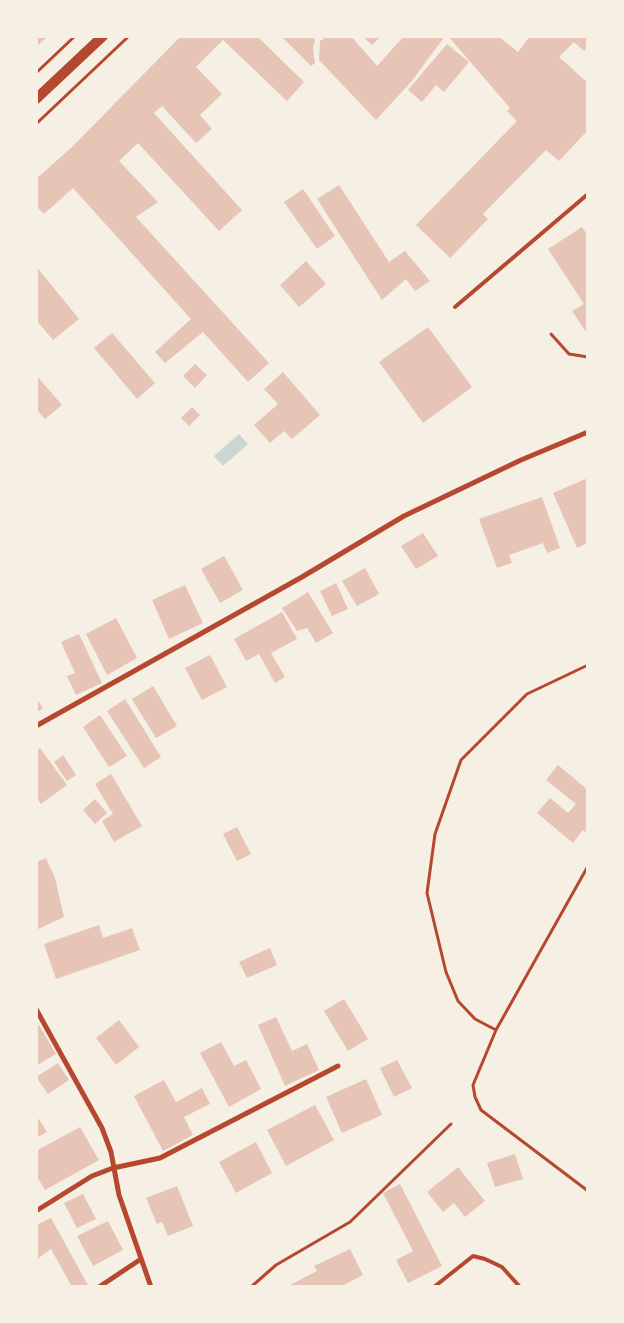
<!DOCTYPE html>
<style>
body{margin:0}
#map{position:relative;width:624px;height:1323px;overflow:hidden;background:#f6efe4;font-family:"Varela Round",sans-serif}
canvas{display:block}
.frame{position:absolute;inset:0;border:38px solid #f6efe4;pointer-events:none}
</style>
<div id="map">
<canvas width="624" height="1323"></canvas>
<div class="frame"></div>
</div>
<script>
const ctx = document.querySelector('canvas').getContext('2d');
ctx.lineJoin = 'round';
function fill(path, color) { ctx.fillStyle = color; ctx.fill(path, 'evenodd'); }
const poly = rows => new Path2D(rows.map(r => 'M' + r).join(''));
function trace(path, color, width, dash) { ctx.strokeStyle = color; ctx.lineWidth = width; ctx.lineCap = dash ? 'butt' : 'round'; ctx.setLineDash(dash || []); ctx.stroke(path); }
fill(poly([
 [239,434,248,444,223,466,214,456]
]), '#c9d6d2');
fill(poly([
 [36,36,48,36,36,47],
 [181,36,257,36,304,82,287,101,223,40,196,67,222,94,200,115,212,129,196,143,162,106,154,113,242,210,219,231,138,143,119,161,158,202,136,217,269,363,248,382,203,332,165,363,155,352,191,319,73,188,44,214,36,206,36,179,73,146],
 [281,36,311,36,315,40,313,49,315,63,311,66],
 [328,36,351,36,377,66,404,36,445,36,411,82,376,120,319,60,320,41],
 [362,36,381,36,372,45],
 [448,36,498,36,518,52,530,36,588,36,588,46,584,51,574,42,559,57,588,83,588,130,559,161,546,150,483,214,488,219,450,258,416,225,517,121,507,111,510,108],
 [447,44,469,62,444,92,436,85,422,102,408,90],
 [339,185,389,262,405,251,430,281,415,291,406,279,382,300,317,199],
 [303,189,335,236,317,249,284,202],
 [582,227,588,236,588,335,572,311,584,304,548,249],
 [306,261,326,284,299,307,280,285],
 [36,266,79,319,53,340,36,320],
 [428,327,472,387,423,423,379,362],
 [112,333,155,383,137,399,94,348],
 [195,364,207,375,195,388,183,376],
 [283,372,320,415,292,439,284,431,270,443,254,425,278,404,264,389],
 [36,375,62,405,45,419,36,409],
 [192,407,200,415,189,426,181,418],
 [588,478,588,543,577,548,553,493],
 [542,497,560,548,547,553,543,543,509,555,512,563,497,568,479,519],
 [423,533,438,556,416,569,401,546],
 [224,556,243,590,220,603,201,569],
 [365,568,379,594,357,606,342,581],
 [336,583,348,609,332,616,320,591],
 [185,585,203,623,169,639,152,600],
 [308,592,333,633,316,643,307,628,297,631,282,608],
 [282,612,297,639,271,653,285,677,275,683,259,654,246,661,234,639],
 [116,618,137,658,107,675,86,634],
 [79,634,102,683,76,695,67,676,75,673,61,642],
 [210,655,227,687,202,700,185,668],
 [153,686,177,726,156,738,132,699],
 [36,698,43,708,36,713],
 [125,699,161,757,144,768,107,711],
 [100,715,127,756,109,767,83,727],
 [40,748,67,785,41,804,36,797,36,751],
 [63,755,76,775,67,781,54,762],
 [558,765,588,790,588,834,583,830,573,843,537,813,550,798,568,813,576,804,546,780],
 [111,774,142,826,114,842,102,821,113,814,95,784],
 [95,799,107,813,95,824,83,810],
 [237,827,251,854,237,861,223,834],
 [46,858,55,878,64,917,36,930,36,862],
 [99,925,103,938,132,928,140,950,56,979,44,944],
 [270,948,277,965,247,978,239,962],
 [344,999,368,1039,348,1051,324,1011],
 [276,1017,292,1051,307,1044,319,1070,285,1086,258,1025],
 [119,1020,139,1047,116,1065,96,1038],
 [39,1025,56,1054,36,1066,36,1027],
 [221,1042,234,1066,246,1060,261,1089,229,1107,200,1053],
 [397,1060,412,1088,394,1097,380,1068],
 [58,1063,69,1080,48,1094,36,1077],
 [366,1079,382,1115,342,1133,326,1097],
 [164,1080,176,1102,202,1088,210,1104,184,1117,193,1135,163,1151,134,1096],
 [315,1105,334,1140,286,1166,267,1130],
 [36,1115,47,1132,36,1138],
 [80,1127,99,1160,45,1190,36,1175,36,1151],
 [256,1142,272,1173,236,1193,219,1162],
 [515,1154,523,1179,495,1187,487,1163],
 [458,1167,485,1201,465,1217,454,1203,443,1212,427,1192],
 [400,1184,442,1266,408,1283,396,1260,413,1251,383,1193],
 [177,1186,193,1226,168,1236,162,1222,157,1224,146,1198],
 [83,1194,96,1219,77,1228,64,1203],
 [51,1218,88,1285,86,1287,72,1287,51,1249,36,1260,36,1225],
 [108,1221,123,1250,93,1266,77,1236],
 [350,1249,363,1275,340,1287,291,1287,290,1285,317,1271,314,1266]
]), '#e6c5b7');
trace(poly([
 [36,73,75,36],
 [36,124,129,36],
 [551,334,569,354,588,357],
 [588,665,527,694,461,760,435,834,427,893,446,972,458,1001,475,1019,496,1030,473,1085,475,1097,481,1110,588,1191],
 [496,1030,588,866],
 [251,1287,276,1265,350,1222,451,1124]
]), '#b5482f', 3);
trace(poly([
 [455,307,588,194],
 [434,1287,473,1256,485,1259,502,1267,520,1287]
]), '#b5482f', 4);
trace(poly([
 [36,726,302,577,404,516,521,460,588,432],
 [36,1009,102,1128,111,1152,119,1195,151,1287],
 [36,1211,92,1176,113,1168,160,1158,338,1066],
 [99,1287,141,1259]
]), '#b5482f', 5);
trace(poly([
 [36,99,103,36]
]), '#b5482f', 10);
</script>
